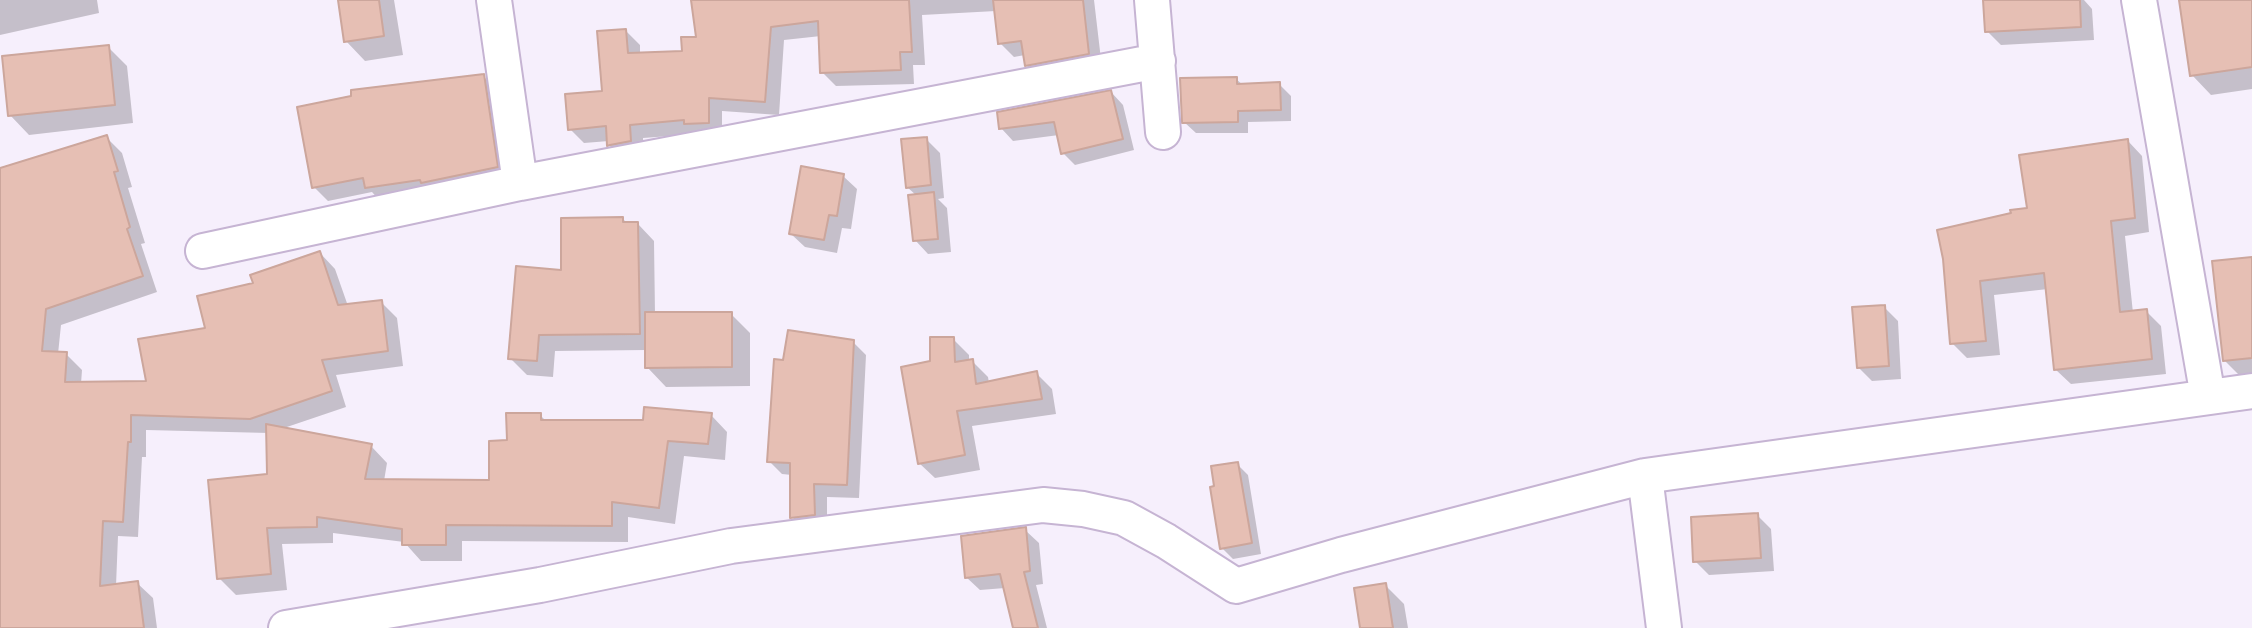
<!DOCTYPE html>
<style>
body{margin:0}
canvas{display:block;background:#f6effc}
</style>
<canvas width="2252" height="628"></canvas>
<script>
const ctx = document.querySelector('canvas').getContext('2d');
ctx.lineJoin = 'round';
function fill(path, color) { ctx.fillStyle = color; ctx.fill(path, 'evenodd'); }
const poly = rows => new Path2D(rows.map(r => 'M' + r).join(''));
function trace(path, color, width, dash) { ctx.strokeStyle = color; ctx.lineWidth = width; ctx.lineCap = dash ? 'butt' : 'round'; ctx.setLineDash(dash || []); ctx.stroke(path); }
fill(poly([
 [0,0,97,0,99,13,0,35],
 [340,0,394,0,403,55,365,61,346,41],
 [693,0,1094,0,1102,68,1040,79,1026,65,1025,55,1014,57,1000,43,996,11,922,15,925,65,913,65,914,84,836,86,822,72,821,36,784,40,779,115,722,111,722,136,697,134,643,138,644,155,623,159,609,145,609,141,584,143,570,129,604,92,626,31,640,45,640,55,684,53,698,39],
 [1985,0,2084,0,2092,9,2094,40,2001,45,1987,31],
 [2181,0,2252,0,2252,89,2211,95,2192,75],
 [108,47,127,66,133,123,29,135,10,115],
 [484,77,497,90,510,181,380,201,372,192,328,201,314,187,354,97],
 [1236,79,1243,85,1279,84,1291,96,1291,121,1248,122,1248,133,1196,133,1184,122],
 [1111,92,1123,105,1134,150,1075,165,1063,153,1059,135,1013,141,1001,128],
 [107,138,122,153,132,187,128,188,145,243,141,244,157,292,61,325,58,354,66,354,82,370,81,384,148,383,255,284,320,253,335,269,348,306,381,302,397,318,403,366,336,375,346,407,281,429,371,446,387,463,384,481,491,482,509,442,540,415,547,422,645,422,711,415,727,432,725,460,684,456,675,524,628,517,628,542,462,541,462,561,421,561,404,542,333,533,333,543,282,544,287,590,236,595,219,578,269,476,269,433,146,430,146,457,142,457,138,537,118,536,116,586,137,583,153,598,157,628,0,628,0,170],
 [926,139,940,153,944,198,938,199,947,208,951,252,928,254,915,240,917,196,907,187],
 [2128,141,2142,156,2149,232,2125,236,2133,313,2146,311,2161,326,2166,374,2071,384,2056,370,2048,289,1994,295,2000,355,1967,358,1952,343,1945,258,2030,209],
 [843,176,857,189,851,229,842,228,837,253,805,247,791,234],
 [623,219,628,224,638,224,654,241,655,314,731,314,750,333,750,386,666,387,647,367,647,350,555,351,553,377,527,375,510,358,563,273],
 [2252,259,2252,384,2248,384,2224,360],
 [1884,307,1898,321,1901,379,1872,381,1858,367],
 [953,339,969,355,969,361,972,361,988,377,989,383,1036,373,1052,389,1056,414,972,426,980,470,935,478,919,463,932,363],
 [853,342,866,355,859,498,827,497,827,527,805,530,792,517,792,475,782,474,769,461,784,362],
 [1237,464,1248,475,1261,554,1233,559,1222,548],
 [1757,515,1771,529,1774,571,1709,575,1695,561],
 [1025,530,1039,543,1043,584,1036,585,1047,628,1015,628,1005,588,980,590,966,577],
 [1385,585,1404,604,1408,628,1362,628]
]), '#0003');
const building = poly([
 [338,0,379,0,384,36,344,42,338,0],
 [691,0,909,0,912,52,900,52,901,70,820,73,818,21,771,27,765,102,709,98,709,123,684,124,684,120,630,125,631,141,610,145,607,146,606,126,568,130,565,94,602,91,597,31,626,29,628,53,682,51,681,37,696,37,691,0],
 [993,0,1083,0,1089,54,1025,66,1021,41,998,44,993,0],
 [1983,0,2080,0,2081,27,1985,32,1983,0],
 [2179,0,2252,0,2252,67,2190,76,2179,0],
 [109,45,115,105,8,116,2,56,109,45],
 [484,74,498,167,421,183,420,180,365,188,363,178,312,188,297,107,351,96,351,90,484,74],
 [1237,77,1237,84,1280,82,1281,110,1238,111,1238,122,1182,123,1180,78,1237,77],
 [1111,90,1123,139,1061,154,1054,122,999,129,997,112,1111,90],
 [107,135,118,171,114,172,130,227,127,229,143,276,46,309,42,351,67,352,65,382,146,381,138,339,205,328,197,296,253,283,250,275,320,251,338,305,382,300,388,351,322,360,332,391,250,419,131,415,131,442,128,442,123,522,103,521,100,586,138,581,144,628,0,628,0,168,107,135],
 [927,137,931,185,906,188,901,139,927,137],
 [2128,139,2135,218,2111,221,2120,312,2147,309,2152,359,2054,370,2044,273,1980,281,1986,341,1950,344,1943,259,1937,230,2011,213,2010,210,2027,208,2019,155,2128,139],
 [801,166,844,174,837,216,829,215,824,240,789,234,801,166],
 [934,192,938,239,913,241,908,195,934,192],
 [623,217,623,222,638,222,640,334,539,335,537,361,508,359,516,266,561,270,561,218,623,217],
 [2252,257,2252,358,2223,361,2212,261,2252,257],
 [1885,305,1889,366,1857,368,1852,307,1885,305],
 [645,312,732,312,732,367,645,368,645,312],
 [788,330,854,340,847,485,814,484,815,515,790,518,790,463,767,462,774,359,783,360,788,330],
 [930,337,954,337,955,362,973,359,976,384,1037,371,1042,399,957,411,965,455,918,464,901,367,930,361,930,337],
 [644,407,712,413,708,444,668,441,659,508,612,502,612,526,446,525,446,545,402,545,402,529,317,517,317,527,267,528,271,574,217,579,208,480,267,474,266,424,372,444,365,479,489,480,489,441,507,440,506,413,541,413,541,420,643,420,644,407],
 [1238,462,1252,543,1220,549,1210,487,1214,486,1211,466,1238,462],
 [1758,513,1761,558,1693,562,1691,517,1758,513],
 [1026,527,1030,571,1024,572,1038,628,1013,628,1000,574,965,578,961,536,1026,527],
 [1386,583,1393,628,1360,628,1354,588,1386,583]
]);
fill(building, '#e6bfb4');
trace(building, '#cca69c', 2);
const minor = poly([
 [494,0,520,183],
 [1152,0,1163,132],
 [2139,0,2208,397],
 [203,251,520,183,1158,61],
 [1645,476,1664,628],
 [286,628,540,585,731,546,1043,505,1083,509,1124,518,1166,541,1236,586,1341,555,1645,476,2252,391]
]);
trace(minor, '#c6b4d3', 38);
trace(minor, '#fff', 34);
</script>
